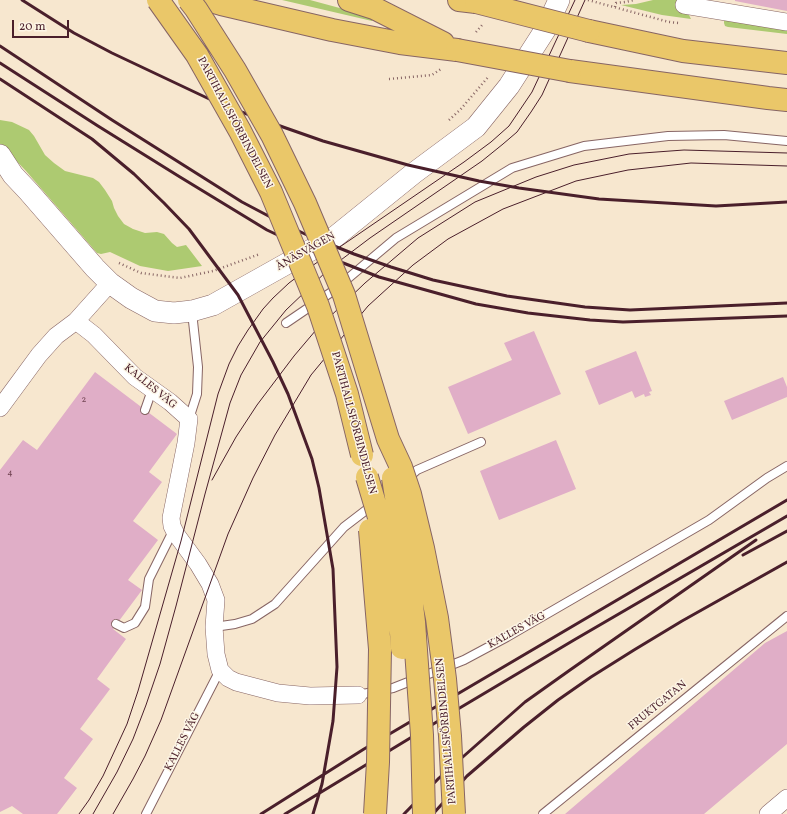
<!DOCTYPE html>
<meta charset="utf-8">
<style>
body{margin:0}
#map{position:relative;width:787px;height:814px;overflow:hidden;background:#f7e7cf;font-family:Vollkorn,serif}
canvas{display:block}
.scale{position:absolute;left:12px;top:20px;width:57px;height:18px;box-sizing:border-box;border:2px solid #4a1f2b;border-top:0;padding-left:5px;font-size:12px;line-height:14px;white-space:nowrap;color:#4a1f2b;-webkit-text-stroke:3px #fcf5e5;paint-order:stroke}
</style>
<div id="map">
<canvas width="787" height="814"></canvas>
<div class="scale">20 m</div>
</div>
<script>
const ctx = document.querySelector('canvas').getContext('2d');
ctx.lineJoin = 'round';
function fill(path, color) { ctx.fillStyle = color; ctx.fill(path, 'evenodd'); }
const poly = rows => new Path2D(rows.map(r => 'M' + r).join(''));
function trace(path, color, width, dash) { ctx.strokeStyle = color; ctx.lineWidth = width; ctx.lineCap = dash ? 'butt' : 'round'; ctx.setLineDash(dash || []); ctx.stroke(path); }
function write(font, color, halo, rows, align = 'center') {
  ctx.font = font + ' Vollkorn,serif'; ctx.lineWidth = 3; ctx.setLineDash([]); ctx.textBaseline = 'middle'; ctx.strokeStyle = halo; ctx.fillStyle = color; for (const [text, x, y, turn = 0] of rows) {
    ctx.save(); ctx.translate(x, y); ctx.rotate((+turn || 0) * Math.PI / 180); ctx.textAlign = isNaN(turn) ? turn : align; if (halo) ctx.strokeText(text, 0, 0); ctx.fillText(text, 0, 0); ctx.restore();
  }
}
fill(poly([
 [282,0,310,0,373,17,372,21],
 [653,0,680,0,685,13,689,15,691,19,662,15,621,5,636,4],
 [727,19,787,30,787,34,728,27,725,26,724,23,724,21],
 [0,120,12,122,29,130,34,136,45,155,54,163,65,171,93,178,99,182,105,190,112,201,114,208,118,216,124,224,133,229,145,233,157,232,164,234,172,243,177,247,186,245,202,266,168,271,140,266,110,252,101,254,97,253,26,171,6,150,0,145]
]), '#adca71');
fill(poly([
 [735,0,787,0,787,11,735,1],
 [534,331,561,394,468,434,448,387,512,360,504,343],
 [636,351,652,391,649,392,651,395,645,397,644,394,635,398,632,391,599,405,585,371],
 [95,372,177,434,149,472,162,482,133,521,158,540,128,580,142,590,113,629,126,639,97,679,110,689,80,729,93,739,64,778,77,788,57,814,23,814,12,806,0,812,0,470,23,440,37,450],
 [783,377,787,387,787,397,732,420,724,401],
 [556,440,576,489,499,520,480,471],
 [787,631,787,744,704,814,565,814,765,643]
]), '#e0aec7');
const service = poly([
 [286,323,333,291,396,238,512,168,584,146,668,136,724,135,787,141],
 [145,410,152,390],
 [189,419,197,394,198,367,192,312],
 [407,479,417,470,481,442],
 [116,624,124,628,135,623,145,607,149,579,174,529],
 [214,627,235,624,252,619,275,604,344,527,374,504],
 [358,695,393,688,464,660,507,637,709,520,767,478,787,466],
 [146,814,220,670],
 [543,814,787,616]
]);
const minor = poly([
 [684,5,787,22],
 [76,321,94,335,135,377,170,402,189,419,186,443,171,518,172,526,176,534,198,564,210,584,216,600,214,627,216,654,220,670,228,678,236,682,278,693,310,696,358,695],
 [0,408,39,355,56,336,76,321,110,283],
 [768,814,787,798]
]);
const tertiary = poly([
 [0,155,13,175,29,192,95,268,110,283,131,298,155,311,174,313,192,311,213,305,336,236,414,173,476,127,509,86,545,30,559,0]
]);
const motorway = poly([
 [207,0,221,4,332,30,400,43,457,50],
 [349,0,374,8,443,43],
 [459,0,476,2],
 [589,31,683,51,787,63],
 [570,71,768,98,787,100]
]);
trace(service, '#876564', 10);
trace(minor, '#876564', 18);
trace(tertiary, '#876564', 22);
trace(motorway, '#876564', 24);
trace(poly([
 [588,0,669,22,679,23],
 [615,7,616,3,626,2,634,0],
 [476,32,483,24],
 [389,79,432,75,441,69],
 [449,120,460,110,489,76],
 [119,263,141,273,180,278,213,271,260,254]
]), '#876564', 2.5, [1, 3]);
trace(service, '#fff', 8);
trace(minor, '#fff', 17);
trace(tertiary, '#fff', 21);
trace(motorway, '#eac769', 22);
trace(poly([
 [212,480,236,437,257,405,294,356,316,330,365,283,418,238,475,202,536,177,574,165,629,154,684,150,787,153],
 [79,814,89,800,103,776,127,724,138,691,181,541,218,394,229,364,238,346,248,330,263,309,273,298,289,283,309,268,464,162,491,142,509,126,532,92,575,0],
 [93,814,117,772,133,739,146,705,160,664,176,606,205,494,230,403,241,375,260,342,286,310,329,269,370,238,482,161,503,144,517,132,531,112,542,95,585,0],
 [113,814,133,779,145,756,161,720,228,534,253,478,275,435,311,375,368,306,413,265,448,239,503,209,576,181,628,170,691,163,787,166]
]), '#4a1f2b', 1);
trace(poly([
 [22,0,74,33,112,53,222,105,283,127,323,141,408,165,479,181,519,188,599,199,716,206,787,202],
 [0,46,112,120,242,202,278,221,307,235,354,254,391,267,433,280,507,296,585,307,630,310,787,303],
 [0,63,98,126,180,177,267,230,305,248,379,277,476,304,528,313,590,320,623,322,787,316],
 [0,79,92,139,134,174,164,203,189,229,238,295,273,362,288,394,312,459,319,488,333,569,337,667,333,721,322,784,313,814],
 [743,555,787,531],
 [261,814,364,749,787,500],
 [285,814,458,709,574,640,787,516],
 [404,814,439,778,525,702,570,670,756,540],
 [433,814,467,776,524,727,558,700,591,677,634,650,682,621,787,562]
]), '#4a1f2b', 3);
const motorwayBridge = poly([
 [158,0,197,55,240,131,271,192,318,306,347,394,362,455],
 [189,0,196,9,235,70,272,135,305,203,344,295,388,439,401,467,410,494,423,548,437,618,445,679,450,736,454,814],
 [476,2,589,31],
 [457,50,570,71],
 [367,477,381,524,391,567,401,633,402,648],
 [393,478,408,572,414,622,422,735,424,814],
 [370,530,380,649,378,762,375,814]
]);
trace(motorwayBridge, '#876564', 24, []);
trace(motorwayBridge, '#eac769', 22);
write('9px', '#704352', null, [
 ["2",84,400],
 ["4",10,473]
]);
write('11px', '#4a1f2b', '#fcf5e5', [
 ["PARTIHALLSFÖRBINDELSEN",234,123,62],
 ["ÅNÄSVÄGEN",306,252,-30],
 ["KALLES VÄG",150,387,39],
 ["PARTIHALLSFÖRBINDELSEN",353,423,75],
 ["KALLES VÄG",517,631,-29],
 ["FRUKTGATAN",658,706,-39],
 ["PARTIHALLSFÖRBINDELSEN",447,731,-95],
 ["KALLES VÄG",183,742,-63]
]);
</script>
